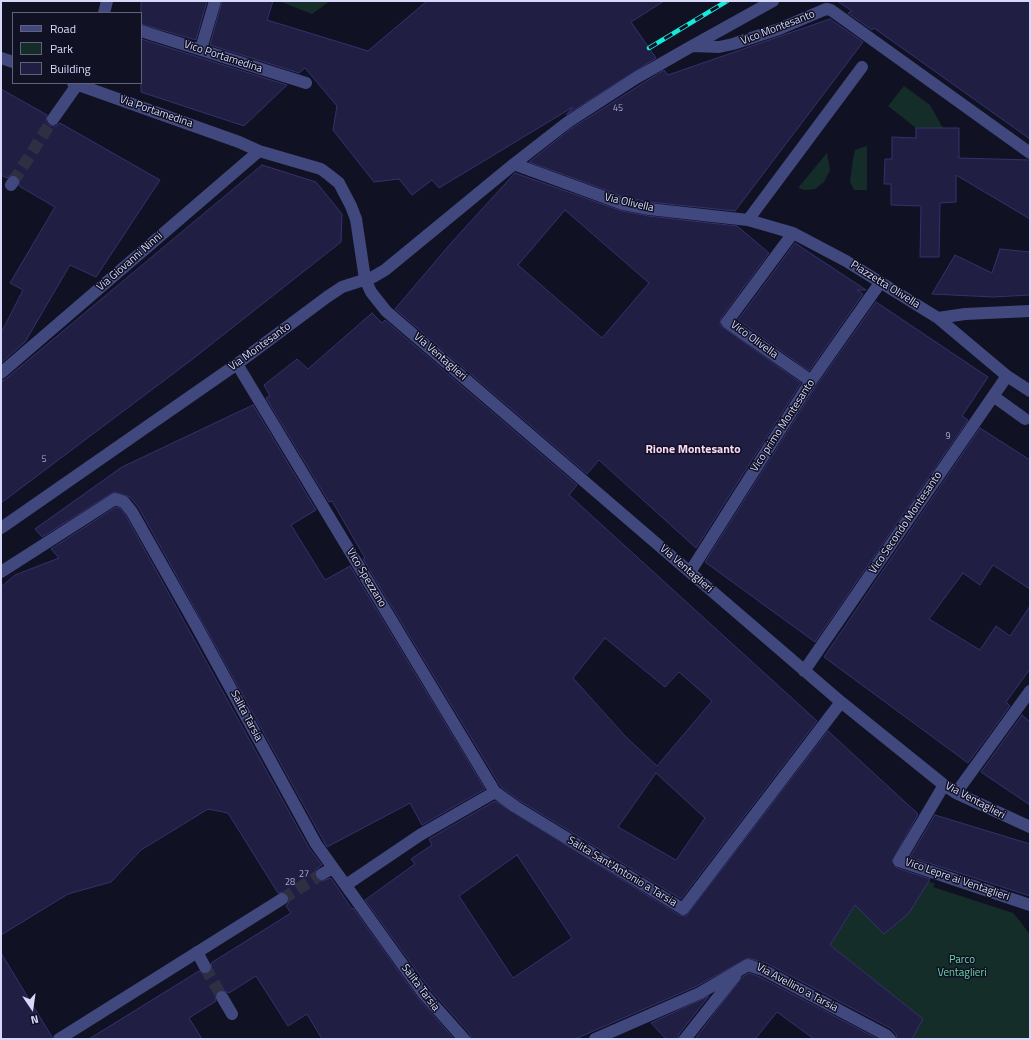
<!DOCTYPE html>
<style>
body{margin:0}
#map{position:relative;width:1031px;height:1040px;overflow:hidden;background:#111124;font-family:"Titillium Web",sans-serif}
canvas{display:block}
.frame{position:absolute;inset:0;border:2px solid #d7d9fb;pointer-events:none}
.legend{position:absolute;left:12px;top:12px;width:130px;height:72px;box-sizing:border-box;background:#111124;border:1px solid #60617a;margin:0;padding:5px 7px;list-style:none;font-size:12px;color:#d7d9fb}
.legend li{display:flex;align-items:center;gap:8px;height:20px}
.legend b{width:20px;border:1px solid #60617a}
.north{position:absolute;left:12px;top:988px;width:40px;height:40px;-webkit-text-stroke:3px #111124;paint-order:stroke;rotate:167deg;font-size:11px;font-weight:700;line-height:16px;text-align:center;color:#d7d9fb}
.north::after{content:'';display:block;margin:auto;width:14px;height:18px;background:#d7d9fb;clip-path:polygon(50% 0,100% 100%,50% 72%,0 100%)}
</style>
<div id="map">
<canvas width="1031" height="1040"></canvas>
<div class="frame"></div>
<ul class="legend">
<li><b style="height:5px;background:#40487e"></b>Road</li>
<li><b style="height:11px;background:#142d28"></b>Park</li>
<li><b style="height:11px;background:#201e43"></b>Building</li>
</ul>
<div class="north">N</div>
</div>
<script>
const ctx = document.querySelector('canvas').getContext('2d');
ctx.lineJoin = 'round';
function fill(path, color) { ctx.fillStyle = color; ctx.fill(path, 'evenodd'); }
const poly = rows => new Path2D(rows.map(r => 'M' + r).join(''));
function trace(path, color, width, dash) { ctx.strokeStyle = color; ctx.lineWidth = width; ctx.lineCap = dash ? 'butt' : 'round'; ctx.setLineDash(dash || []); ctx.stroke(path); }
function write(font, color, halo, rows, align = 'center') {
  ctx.font = font + ' "Titillium Web",sans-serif'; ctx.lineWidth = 3; ctx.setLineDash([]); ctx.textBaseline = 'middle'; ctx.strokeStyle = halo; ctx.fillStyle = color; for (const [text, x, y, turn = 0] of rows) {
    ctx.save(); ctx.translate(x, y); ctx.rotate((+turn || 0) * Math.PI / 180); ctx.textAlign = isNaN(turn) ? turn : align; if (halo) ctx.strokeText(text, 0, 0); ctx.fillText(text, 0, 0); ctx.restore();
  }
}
fill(poly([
 [279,1,330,1,312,14],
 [904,86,930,105,943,128,916,128,888,106],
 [867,146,867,190,854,190,850,182,853,159,855,150],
 [827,153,830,170,824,182,815,189,805,190,798,188],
 [882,863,935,884,933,887,1013,913,1020,921,1030,935,1030,1039,912,1039,922,1019,830,945]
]), '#142d28');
const building = poly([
 [141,1,207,1,196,40,141,24,141,1],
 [222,1,273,1,267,20,368,51,427,1,664,1,631,22,656,58,566,115,573,107,439,188,432,180,412,195,399,179,374,182,333,130,337,106,305,68,299,73,210,45,222,1],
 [837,1,1030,1,1030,139,874,28,872,30,848,13,852,11,837,1],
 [830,19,863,42,735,211,650,202,625,197,529,162,572,128,664,70,668,75,830,19],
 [141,39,287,85,244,126,141,92,141,39],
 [1,89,47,115,46,122,49,125,56,126,60,123,160,180,96,277,70,265,25,342,1,363,1,333,23,290,10,283,55,207,19,186,20,179,17,176,10,175,7,178,1,175,1,89],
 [916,128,959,128,959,158,1030,160,1030,219,956,175,956,202,940,203,939,257,920,257,921,206,891,205,891,184,884,184,885,159,892,159,892,137,916,138,916,128],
 [262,165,316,182,342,214,341,242,190,361,1,503,1,380,4,380,2,382,262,165],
 [515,173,622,211,648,216,737,226,769,253,721,318,720,325,801,383,696,548,599,460,587,474,395,309,452,242,515,173],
 [565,210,649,283,602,338,518,265,565,210],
 [795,243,866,290,857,290,863,294,809,371,738,320,795,243],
 [1000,249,1030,252,1030,295,993,297,932,294,955,255,992,273,1000,249],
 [876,302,988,377,962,416,968,420,815,642,705,562,817,385,876,302],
 [372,313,382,323,385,320,577,485,569,495,817,721,681,899,520,801,501,787,363,559,365,558,332,501,329,502,266,398,270,396,264,385,297,359,308,369,372,313],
 [605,638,665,687,679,672,712,701,657,766,625,736,573,678,605,638],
 [656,773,705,818,676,860,618,827,656,773],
 [253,405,316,510,291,525,325,580,350,566,485,789,422,825,410,803,327,847,139,508,130,497,114,492,42,537,35,529,122,467,253,405],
 [980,428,1030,460,1030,589,993,565,980,585,963,573,929,619,980,650,996,626,1010,636,1030,606,1030,669,1006,702,1010,706,968,763,824,657,980,428],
 [116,507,120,508,126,516,309,848,322,865,315,870,316,878,322,881,331,878,352,909,353,908,417,997,454,1039,322,1039,307,1014,288,1026,256,976,229,993,222,990,218,991,215,997,216,1001,189,1018,202,1039,89,1039,199,971,204,974,209,973,212,968,211,963,291,913,286,906,289,902,289,895,282,892,278,893,228,813,208,809,141,850,111,882,68,894,1,935,1,587,15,575,59,558,51,549,116,507],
 [1022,715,1030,722,1030,805,981,772,1022,715],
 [828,731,918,814,892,861,897,868,930,879,909,913,884,934,855,905,830,945,923,1019,912,1039,897,1039,896,1034,890,1028,766,963,748,958,697,986,575,1039,471,1039,470,1034,429,988,365,900,415,864,411,859,432,845,429,839,495,801,679,915,686,916,828,731],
 [517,855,572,938,513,978,459,896,517,855],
 [935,815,1030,844,1030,896,910,857,935,815],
 [1,953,52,1037,52,1039,1,1039,1,953],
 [749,973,760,977,878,1039,814,1039,777,1012,755,1039,695,1039,742,977,749,973],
 [709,996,679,1034,678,1039,666,1039,651,1023,709,996]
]);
fill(building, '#201e43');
trace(building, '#34326d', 1);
trace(poly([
 [13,182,53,119],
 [282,899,322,874],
 [205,967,222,997]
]), '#2f2f44', 12, [12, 6]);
trace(poly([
 [104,13,107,1],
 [141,31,306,83],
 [692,46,773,1],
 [201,49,215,1],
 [1,58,13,62],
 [73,83,239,142,259,151,321,169,329,175,339,183,351,206,356,219,365,279,371,292,386,311,841,702,944,785,956,793,1030,827],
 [53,119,77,85],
 [514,164,623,204,649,209,748,220,793,233,846,261,938,318,1007,376,1030,391],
 [11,185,13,182],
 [748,220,862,67],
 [793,233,727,322,811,381],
 [938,318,965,314,1030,311],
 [237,364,495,792],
 [1,373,259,151],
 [993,396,1025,419],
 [1,528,237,364,327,297,342,287,373,277,385,270,514,164,568,122,636,78,692,46,719,47,733,44,779,29,826,9,831,10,1030,153],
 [1,572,115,499,124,502,132,512,197,627,316,844,423,993,464,1039],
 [690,572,811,381,880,283],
 [804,671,1007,376],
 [944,785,899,861,1030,905],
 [956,793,1030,691],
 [322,874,333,868],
 [346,885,420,835,495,792,516,807,683,909,841,702],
 [197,952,205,967],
 [222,997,232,1014],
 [59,1039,282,899],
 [595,1039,700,993,748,965,763,970,886,1035,890,1039],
 [685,1039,735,976]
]), '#40487e', 12);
const rail = poly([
 [649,48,727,1]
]);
trace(rail, '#14eadb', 4.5);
trace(rail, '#111124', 3, [9]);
write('9px', '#a9aacd', null, [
 ["45",618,109],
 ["9",948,437],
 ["5",44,460],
 ["27",304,875],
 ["28",290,883]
]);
write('11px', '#d7d9fb', '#111124', [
 ["Vico Montesanto",778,28,-21],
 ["Vico Portamedina",223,57,18],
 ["Via Portamedina",156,112,19],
 ["Via Olivella",629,203,13],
 ["Via Giovanni Ninni",130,262,-41],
 ["Piazzetta Olivella",885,285,32],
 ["Vico Olivella",754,340,36],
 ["Via Montesanto",260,347,-36],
 ["Via Ventaglieri",440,357,41],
 ["Vico primo Montesanto",783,426,-57],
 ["Vico Secondo Montesanto",906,523,-56],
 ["Via Ventaglieri",686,569,41],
 ["Vico Spezzano",366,578,59],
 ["Salita Tarsia",246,716,62],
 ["Via Ventaglieri",975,801,28],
 ["Salita Sant'Antonio a Tarsia",622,872,31],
 ["Vico Lepre ai Ventaglieri",957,880,19],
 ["Salita Tarsia",420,988,53],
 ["Via Avellino a Tarsia",797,988,28]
]);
write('11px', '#69d5a8', '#111124', [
 ["Parco",962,960],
 ["Ventaglieri",962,973]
]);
write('bold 12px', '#fcd9f5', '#111124', [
 ["Rione Montesanto",693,450]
]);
</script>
